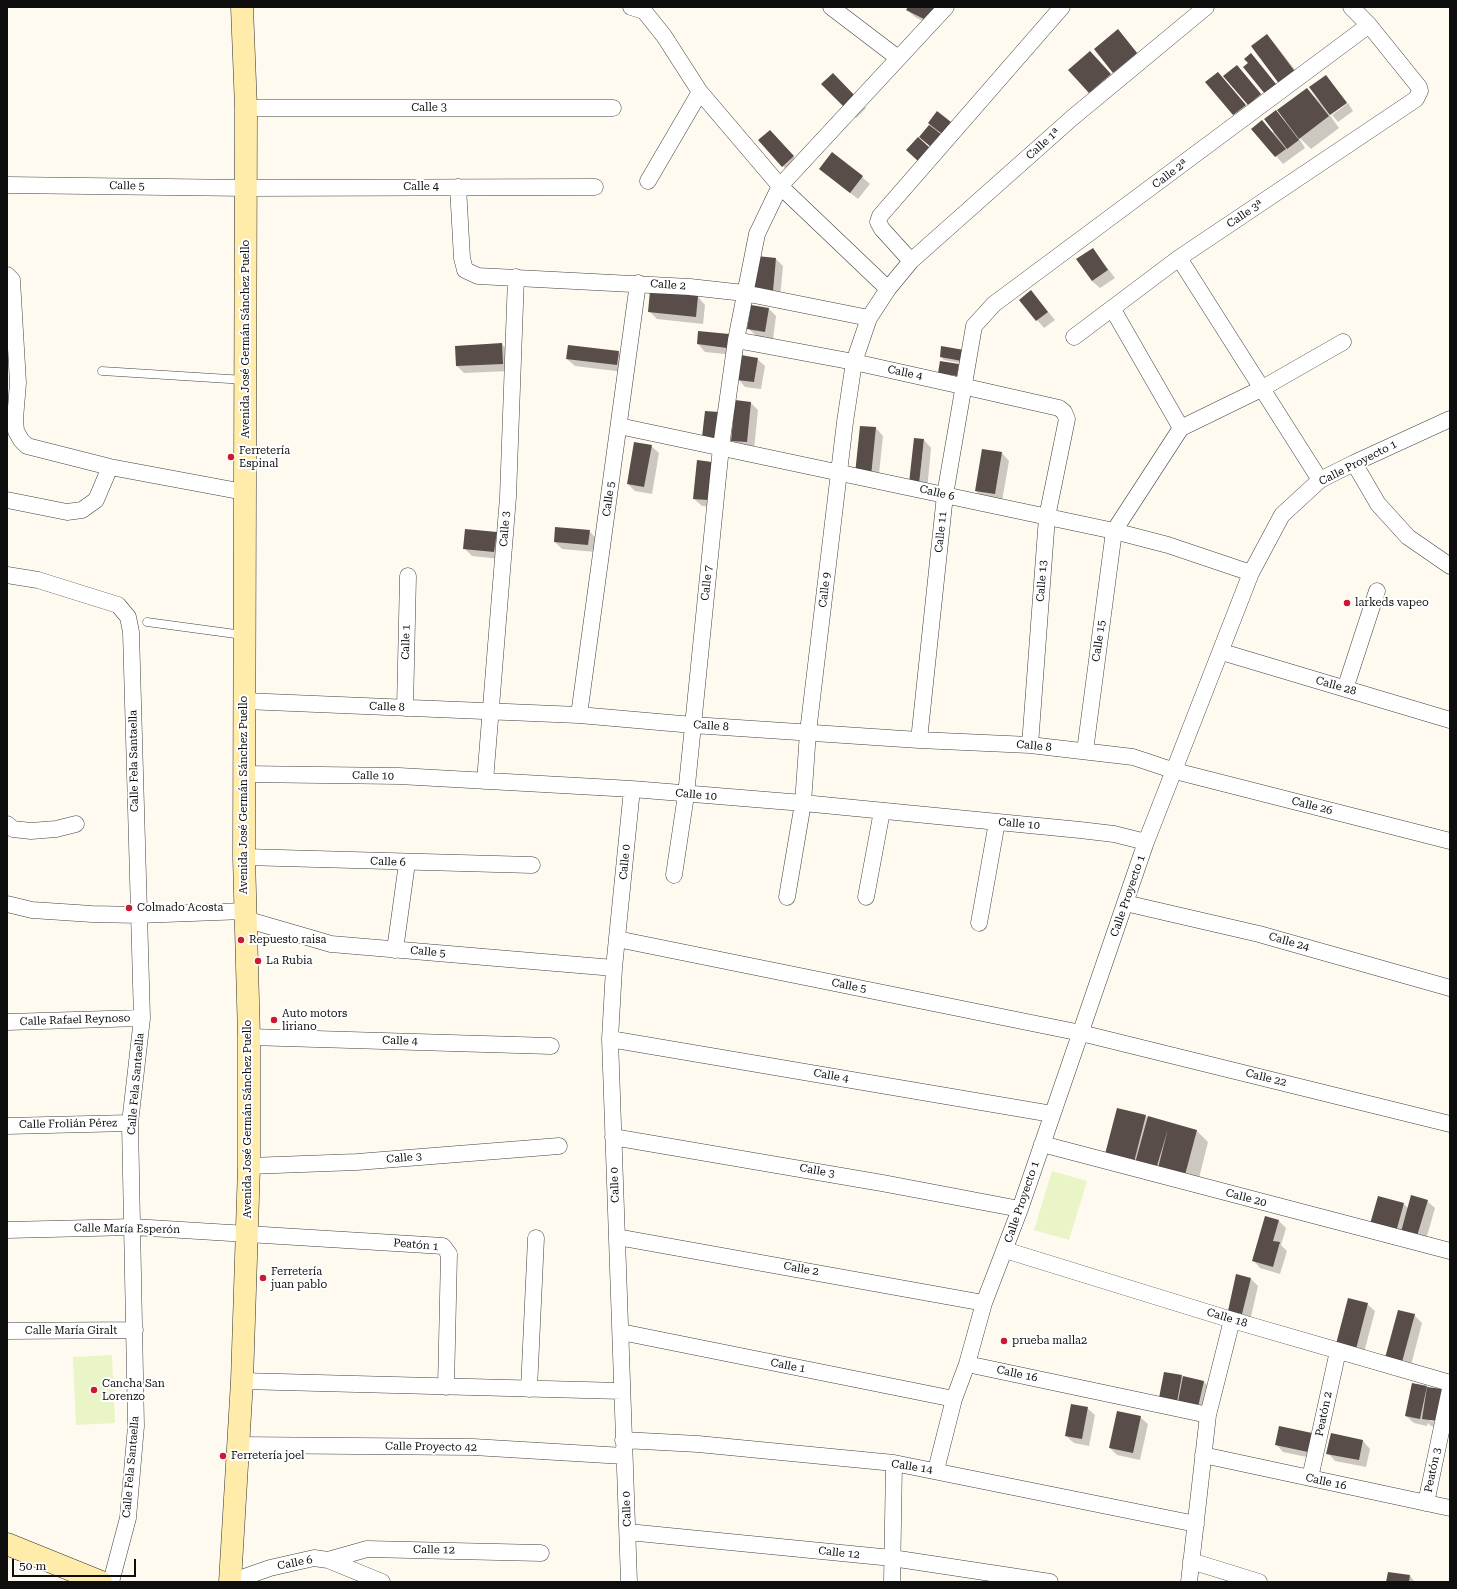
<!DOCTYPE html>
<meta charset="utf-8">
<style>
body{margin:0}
#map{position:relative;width:1457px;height:1589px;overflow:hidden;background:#fffaef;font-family:"Roboto Serif",serif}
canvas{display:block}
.frame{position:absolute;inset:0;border:8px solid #0e0e0e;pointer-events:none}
.scale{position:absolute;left:12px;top:1559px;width:124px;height:18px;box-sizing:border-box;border:2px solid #0e0e0e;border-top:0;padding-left:5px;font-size:12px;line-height:14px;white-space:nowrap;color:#0e0e0e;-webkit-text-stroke:3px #fff;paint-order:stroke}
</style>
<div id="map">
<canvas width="1457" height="1589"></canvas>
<div class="frame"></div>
<div class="scale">50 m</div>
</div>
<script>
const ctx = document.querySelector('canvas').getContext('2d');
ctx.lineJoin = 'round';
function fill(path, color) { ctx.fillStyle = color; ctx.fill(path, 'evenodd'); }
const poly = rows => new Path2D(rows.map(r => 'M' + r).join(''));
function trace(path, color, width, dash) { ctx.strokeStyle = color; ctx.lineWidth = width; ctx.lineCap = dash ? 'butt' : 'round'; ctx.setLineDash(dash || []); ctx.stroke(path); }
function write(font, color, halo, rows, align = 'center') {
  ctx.font = font + ' "Roboto Serif",serif'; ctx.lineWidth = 4; ctx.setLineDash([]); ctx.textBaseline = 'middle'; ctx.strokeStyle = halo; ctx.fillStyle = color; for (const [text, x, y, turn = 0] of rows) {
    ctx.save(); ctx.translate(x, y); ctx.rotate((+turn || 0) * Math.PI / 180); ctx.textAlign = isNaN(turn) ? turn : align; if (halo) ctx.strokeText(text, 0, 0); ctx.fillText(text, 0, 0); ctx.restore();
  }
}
fill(poly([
 [1052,1171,1087,1181,1069,1240,1034,1230],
 [112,1355,115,1423,76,1425,73,1357]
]), '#e9f4c7');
fill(poly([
 [909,7,938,7,936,28,915,17,907,10],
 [1267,35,1274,43,1303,80,1281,84],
 [1125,38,1144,61,1121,80,1095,49],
 [1098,60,1117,82,1097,100,1070,70],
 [1218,73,1252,113,1241,122,1207,82],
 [833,74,866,108,856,118,823,84],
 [1244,74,1268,102,1256,112,1248,104],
 [1326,76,1347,102,1329,114,1339,128,1311,149,1297,135,1305,148,1283,164,1253,129,1262,121,1273,133,1276,112,1286,122,1307,89,1320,102],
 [1348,103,1353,111,1338,122,1332,115],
 [938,113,954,126,920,137],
 [777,138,800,164,790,173,783,166],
 [820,169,862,177,870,184,858,199],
 [1093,249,1115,278,1100,288,1092,281],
 [776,259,783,266,780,298,762,296],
 [1031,291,1055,320,1044,328,1020,300],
 [698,297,705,305,703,324,657,319,649,311],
 [769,309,776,316,773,339,756,336,748,328],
 [728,335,735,355,705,352,698,344],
 [502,344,509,352,510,371,464,373,457,366],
 [963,351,965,364,944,360,941,357],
 [618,352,626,359,624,372,575,366,567,359],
 [757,359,765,366,761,389,745,387,738,379],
 [736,401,751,403,758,410,754,449,739,448,732,440],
 [861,427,876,428,883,436,878,483,864,481],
 [924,440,931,448,927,491,918,490],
 [651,446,659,453,652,494,635,491,628,484],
 [1002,453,1009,461,1002,501,983,498,976,491],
 [711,463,715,507,702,506,694,499],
 [589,531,597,539,596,552,562,549,555,542],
 [496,533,504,540,501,559,472,556,464,548],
 [1146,1116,1149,1119,1197,1131,1208,1142,1197,1186,1117,1166],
 [1427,1201,1435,1208,1425,1243,1379,1231,1404,1204,1409,1209],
 [1266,1217,1279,1221,1286,1228,1281,1245,1287,1251,1280,1274,1260,1268,1253,1260],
 [1251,1279,1258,1286,1250,1321,1229,1310],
 [1367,1304,1375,1311,1363,1356,1344,1351],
 [1414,1315,1422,1323,1410,1369,1386,1358],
 [1182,1376,1184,1378,1204,1382,1211,1389,1206,1414,1168,1405],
 [1412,1384,1441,1390,1449,1398,1444,1428,1431,1426,1428,1423,1427,1426,1414,1423,1406,1416],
 [1430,1419,1442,1421,1442,1423,1430,1421],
 [1087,1408,1095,1415,1089,1446,1074,1443,1066,1436],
 [1140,1417,1148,1424,1140,1460,1117,1455,1110,1448],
 [1312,1434,1316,1459,1283,1452,1276,1444],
 [1363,1441,1370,1449,1366,1467,1335,1461,1328,1453],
 [1410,1576,1415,1582,1387,1582]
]), '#0003');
fill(poly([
 [908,7,935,7,928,21,906,10],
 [1118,29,1137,53,1113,73,1094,49],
 [1267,34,1296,73,1280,85,1251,46],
 [1090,51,1111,74,1089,93,1068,70],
 [1251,53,1276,84,1265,94,1243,67,1248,63,1244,59],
 [1237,65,1261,94,1248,105,1223,76],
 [1218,72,1246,105,1233,115,1205,82],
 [833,73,859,100,848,111,821,84],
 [1326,75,1347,103,1330,115,1309,87],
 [1307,88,1329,116,1299,139,1277,110],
 [1276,110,1299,140,1287,149,1264,119],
 [937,111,951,122,942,134,928,123],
 [1262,120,1286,149,1275,157,1251,129],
 [929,125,941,134,931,147,919,137],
 [770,130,794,156,782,167,758,140],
 [918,137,930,148,918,161,906,150],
 [832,152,863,176,850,193,819,169],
 [1093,248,1108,270,1092,281,1076,259],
 [757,256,776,258,773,291,753,289],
 [1031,290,1048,312,1036,321,1019,300],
 [650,291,698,296,696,317,648,312],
 [751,305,769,308,765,332,747,329],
 [698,331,729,334,727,348,697,344],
 [502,343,503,364,456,366,455,346],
 [568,345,619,351,617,365,566,359],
 [941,346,964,350,962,361,940,357],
 [741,355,758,358,754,382,737,380],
 [940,361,959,364,957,376,938,373],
 [735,400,751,402,747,442,731,441],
 [705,411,719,412,716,439,702,437],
 [860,426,876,427,871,476,855,474],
 [914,438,924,439,919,484,909,483],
 [634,442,652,445,644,487,627,484],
 [982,449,1002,452,995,494,975,491],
 [697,460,712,462,708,500,693,499],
 [555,527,590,530,588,545,554,542],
 [465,529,497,532,494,552,463,549],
 [1117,1108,1146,1115,1134,1162,1105,1154],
 [1148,1116,1197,1130,1185,1175,1158,1168,1168,1129,1156,1169,1135,1163],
 [1411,1195,1428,1200,1417,1236,1401,1232],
 [1378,1196,1404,1203,1396,1232,1370,1224],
 [1265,1216,1279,1220,1273,1241,1280,1242,1273,1267,1252,1261],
 [1236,1274,1251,1278,1242,1314,1228,1311],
 [1348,1298,1368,1303,1356,1349,1336,1344],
 [1398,1310,1415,1314,1402,1362,1385,1358],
 [1164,1372,1182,1375,1177,1402,1159,1398],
 [1183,1376,1204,1381,1198,1407,1178,1402],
 [1412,1383,1427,1386,1420,1419,1405,1416],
 [1427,1387,1442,1389,1437,1421,1422,1419],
 [1071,1404,1088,1407,1082,1439,1065,1436],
 [1117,1411,1141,1416,1133,1453,1109,1448],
 [1279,1426,1312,1433,1308,1452,1275,1445],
 [1331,1433,1363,1440,1359,1460,1326,1454],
 [1388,1572,1410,1575,1409,1582,1386,1582]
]), '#584d49');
const lane = poly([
 [102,371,245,380],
 [147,622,243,635]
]);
const street = poly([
 [631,7,644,11,664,36,700,92,780,186,888,289],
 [831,7,898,58],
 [246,108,613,108],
 [648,181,700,92],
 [7,185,246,188,595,187],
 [458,187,462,258,465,270,478,276,690,287,744,293,869,318],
 [1179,258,1320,480],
 [911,261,882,229,878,222,880,216,1062,7],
 [7,275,12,280,18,383,15,419,16,431,21,440,27,446,110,467,244,492],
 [1112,308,1181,428],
 [1074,337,1179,258,1416,99,1420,91,1419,87,1369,25,1351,7],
 [736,340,854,362,962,386,1059,408,1064,412,1067,419,1047,517,1030,745],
 [619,426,1114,531,1168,545,1251,573],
 [1354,463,1378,504,1408,537,1450,566],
 [7,500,67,512,82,510,96,500,110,467],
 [7,575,38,580,118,605,128,617,131,632,142,1018,130,1123,136,1426,128,1518,111,1582],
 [1222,652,1450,720],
 [1345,689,1377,591],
 [244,701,579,715,693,725,919,740,1030,745,1133,757,1175,771,1450,841],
 [405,708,408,576],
 [579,715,638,283],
 [919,740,945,495,974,326,994,304,1369,25],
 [1085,751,1114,531,1181,428,1261,389,1343,342],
 [244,774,399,776,632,789,803,803,1080,830,1114,834,1146,842],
 [485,781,508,497,516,277],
 [7,824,13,829,31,831,56,829,76,824],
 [244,857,532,865],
 [674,875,686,795,721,447,736,340,757,234,780,186,946,7],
 [787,897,803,803,808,732,845,422,854,362,869,318,888,289,911,261,1072,118,1206,7],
 [866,897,882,811],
 [1125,903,1259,934,1450,988],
 [7,904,32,910,92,914,138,915,245,911],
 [245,919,331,944,614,968],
 [979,923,997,822],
 [617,939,1081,1033,1450,1124],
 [395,950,407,863],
 [7,1022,142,1018],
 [249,1037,551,1046],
 [610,1039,1052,1114],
 [7,1126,130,1123],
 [613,1137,882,1183,1020,1209],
 [1042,1144,1450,1251],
 [249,1166,357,1162,559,1146],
 [7,1230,133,1227,443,1246,449,1254,446,1387],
 [617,1237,984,1303],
 [1005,1250,1232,1320,1450,1383],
 [7,1331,135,1330],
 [621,1332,954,1399],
 [967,1364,1208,1415],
 [242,1381,622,1391],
 [529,1389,536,1238],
 [623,1440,698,1444,894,1463,1196,1524],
 [238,1445,473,1447,624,1456],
 [1203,1455,1450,1508],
 [936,1470,954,1399,967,1364,984,1303,1020,1209,1146,842,1251,573,1282,515,1320,480,1354,463,1450,419],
 [1310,1478,1338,1351],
 [1426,1503,1450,1389],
 [628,1532,892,1558,1050,1582],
 [328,1560,367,1549,541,1553],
 [1191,1561,1259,1582],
 [230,1582,270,1568,314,1558,328,1560,382,1582],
 [629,1582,610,1039,614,968,632,789],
 [892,1582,894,1463],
 [1189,1582,1208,1415,1232,1320]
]);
const secondary = poly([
 [7,1544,101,1582],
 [230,1582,242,1381,249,1166,249,1037,244,857,246,108,242,7]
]);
trace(lane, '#414141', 9);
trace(street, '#414141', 17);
trace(secondary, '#303030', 23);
trace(lane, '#fff', 8);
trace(street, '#fff', 16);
trace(secondary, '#ffecaa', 22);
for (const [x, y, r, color] of [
 [231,457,4,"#cc1834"],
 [1347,603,4,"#cc1834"],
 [129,908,4,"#cc1834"],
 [241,940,4,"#cc1834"],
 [258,961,4,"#cc1834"],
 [274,1020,4,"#cc1834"],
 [263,1278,4,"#cc1834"],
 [1004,1341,4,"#cc1834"],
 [94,1390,4,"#cc1834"],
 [223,1456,4,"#cc1834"]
]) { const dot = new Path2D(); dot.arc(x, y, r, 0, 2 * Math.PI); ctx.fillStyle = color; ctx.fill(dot); trace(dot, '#fff', 1.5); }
write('11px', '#0e0e0e', '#fff', [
 ["Calle 3",429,108],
 ["Calle 1ª",1043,144,-42],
 ["Calle 2ª",1170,174,-37],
 ["Calle 5",127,186,1],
 ["Calle 4",421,187],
 ["Calle 3ª",1245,214,-34],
 ["Calle 2",668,285,4],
 ["Avenida José Germán Sánchez Puello",246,339,-90],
 ["Calle 4",905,373,12],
 ["Calle Proyecto 1",1358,463,-27],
 ["Calle 6",937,493,13],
 ["Calle 5",609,499,-82],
 ["Calle 3",505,529,-86],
 ["Calle 11",941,532,-84],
 ["Calle 13",1042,581,-86],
 ["Calle 7",707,583,-84],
 ["Calle 9",825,590,-83],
 ["Calle 15",1099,641,-82],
 ["Calle 1",406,642,-89],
 ["Calle 28",1336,686,16],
 ["Calle 8",387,707,2],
 ["Calle 8",711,726,4],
 ["Calle 8",1034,746,5],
 ["Calle Fela Santaella",134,761,-91],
 ["Calle 10",373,776,1],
 ["Avenida José Germán Sánchez Puello",244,795,-90],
 ["Calle 10",696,795,5],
 ["Calle 26",1312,806,14],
 ["Calle 10",1019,824,5],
 ["Calle 6",388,862,2],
 ["Calle 0",625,862,-85],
 ["Calle Proyecto 1",1128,896,-71],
 ["Calle 24",1289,942,16],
 ["Calle 5",428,952,5],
 ["Calle 5",849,986,11],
 ["Calle Rafael Reynoso",75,1020,-2],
 ["Calle 4",400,1041,2],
 ["Calle 4",831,1076,10],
 ["Calle 22",1266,1078,14],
 ["Calle Fela Santaella",136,1084,-85],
 ["Avenida José Germán Sánchez Puello",248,1119,-90],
 ["Calle Frolián Pérez",68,1124,-1],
 ["Calle 3",404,1158,-5],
 ["Calle 3",817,1171,10],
 ["Calle 0",615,1185,-92],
 ["Calle 20",1246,1198,15],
 ["Calle Proyecto 1",1022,1202,-71],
 ["Calle María Esperón",127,1229,1],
 ["Peatón 1",416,1245,5],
 ["Calle 2",801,1269,10],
 ["Calle 18",1227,1318,17],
 ["Calle María Giralt",71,1331],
 ["Calle 1",788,1366,11],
 ["Calle 16",1017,1374,12],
 ["Peatón 2",1324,1414,-78],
 ["Calle Proyecto 42",431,1447,1],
 ["Calle Fela Santaella",131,1467,-85],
 ["Calle 14",912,1467,9],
 ["Peatón 3",1433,1470,-78],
 ["Calle 16",1326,1482,12],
 ["Calle 0",627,1509,-92],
 ["Calle 12",434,1550,1],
 ["Calle 12",839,1553,6],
 ["Calle 6",295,1563,-11]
]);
write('11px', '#0e0e0e', '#fff', [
 ["Ferretería",239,451],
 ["Espinal",239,464],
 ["larkeds vapeo",1355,603],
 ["Colmado Acosta",137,908],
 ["Repuesto raisa",249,940],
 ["La Rubia",266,961],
 ["Auto motors",282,1014],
 ["liriano",282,1027],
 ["Ferretería",271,1272],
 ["juan pablo",271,1285],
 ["prueba malla2",1012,1341],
 ["Cancha San",102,1384],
 ["Lorenzo",102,1397],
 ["Ferretería joel",231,1456]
], 'left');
</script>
